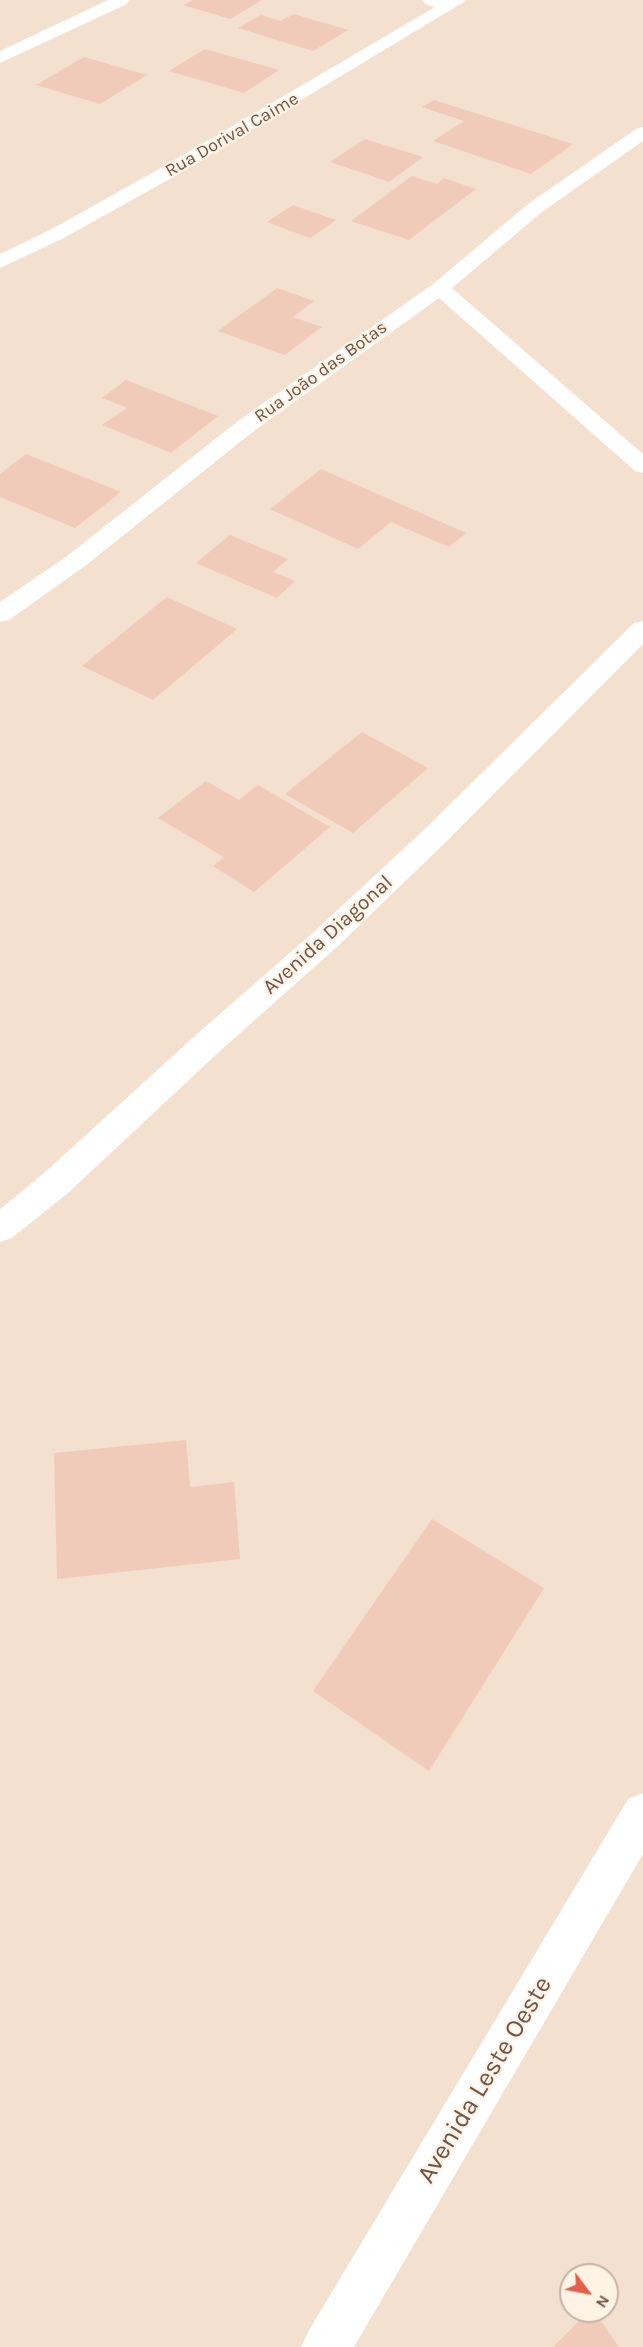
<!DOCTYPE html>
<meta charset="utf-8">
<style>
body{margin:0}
#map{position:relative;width:643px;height:2347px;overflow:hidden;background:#fbefe0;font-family:Karla,sans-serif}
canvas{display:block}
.north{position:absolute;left:559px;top:2263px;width:60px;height:60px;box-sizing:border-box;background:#fff3e6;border:2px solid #c6b3a7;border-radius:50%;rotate:122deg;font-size:16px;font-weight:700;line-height:24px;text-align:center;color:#715448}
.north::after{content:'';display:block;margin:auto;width:21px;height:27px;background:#e36048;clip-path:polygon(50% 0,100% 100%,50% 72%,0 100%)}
</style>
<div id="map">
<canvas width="643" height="2347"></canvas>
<div class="north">N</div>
</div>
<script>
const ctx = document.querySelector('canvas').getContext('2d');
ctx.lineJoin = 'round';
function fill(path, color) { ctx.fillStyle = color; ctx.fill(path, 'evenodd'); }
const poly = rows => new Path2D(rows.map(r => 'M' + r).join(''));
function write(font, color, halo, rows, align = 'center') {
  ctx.font = font + ' Karla,sans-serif'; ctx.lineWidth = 4.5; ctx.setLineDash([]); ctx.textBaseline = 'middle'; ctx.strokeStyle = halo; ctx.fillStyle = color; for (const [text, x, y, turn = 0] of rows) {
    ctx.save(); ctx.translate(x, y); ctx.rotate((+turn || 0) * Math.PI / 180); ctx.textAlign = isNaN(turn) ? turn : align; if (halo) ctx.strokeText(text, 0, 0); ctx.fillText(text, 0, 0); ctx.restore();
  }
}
fill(poly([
 [0,0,643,0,643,2347,0,2347],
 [571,2275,607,2275,607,2311,571,2311]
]), '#f3e0cf');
fill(poly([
 [193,0,262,0,230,19,183,5],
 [294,14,348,30,313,51,238,28,261,15,280,21],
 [205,49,279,70,244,93,169,71],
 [84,57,147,75,100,104,36,85],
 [434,100,573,144,531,174,433,141,464,121,422,107],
 [365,139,423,157,389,182,330,162],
 [412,176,437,184,444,178,476,189,409,240,351,221],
 [293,205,336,220,310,238,267,222],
 [277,288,314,301,293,317,322,327,285,355,218,331],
 [126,380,218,416,171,453,102,425,127,408,102,398],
 [26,454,121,492,75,528,0,497,0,474],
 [321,469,466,533,449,547,391,522,358,549,270,509],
 [230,535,288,559,273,572,295,581,277,598,196,563],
 [167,597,237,629,153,700,82,666],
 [362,732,428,768,353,833,285,794],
 [206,781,239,800,258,785,330,827,254,892,213,866,224,857,158,818],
 [186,1440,190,1487,234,1482,240,1559,57,1579,54,1453],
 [432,1519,544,1588,429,1771,313,1691],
 [589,2311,594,2311,619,2347,553,2347]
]), '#f0cbb9');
fill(poly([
 [447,0,467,0,175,176,64,238,0,268,0,254,50,230,161,168,447,0]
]), '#fff');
fill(poly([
 [108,0,129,0,127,4,0,63,0,51,108,0],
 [423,0,445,0,456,7,448,12,425,4,423,0],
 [643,127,643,141,542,212,452,288,643,454,643,473,635,471,439,298,254,431,85,566,9,620,0,622,0,602,67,556,238,421,433,284,528,204,636,129,643,127],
 [643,621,643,644,449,839,338,946,220,1051,68,1193,12,1238,0,1242,0,1209,44,1173,198,1033,316,930,429,825,634,623,643,621],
 [643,1793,643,1854,354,2347,301,2347,309,2330,628,1799,643,1793]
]), '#fff');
write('18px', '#715448', '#fff3e6', [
 ["Rua Dorival Caime",232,135,-30],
 ["Rua João das Botas",321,372,-36]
]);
write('21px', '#715448', '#fff3e6', [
 ["Avenida Diagonal",328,935,-42]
]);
write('26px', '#715448', '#fff3e6', [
 ["Avenida Leste Oeste",485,2080,-59]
]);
</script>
